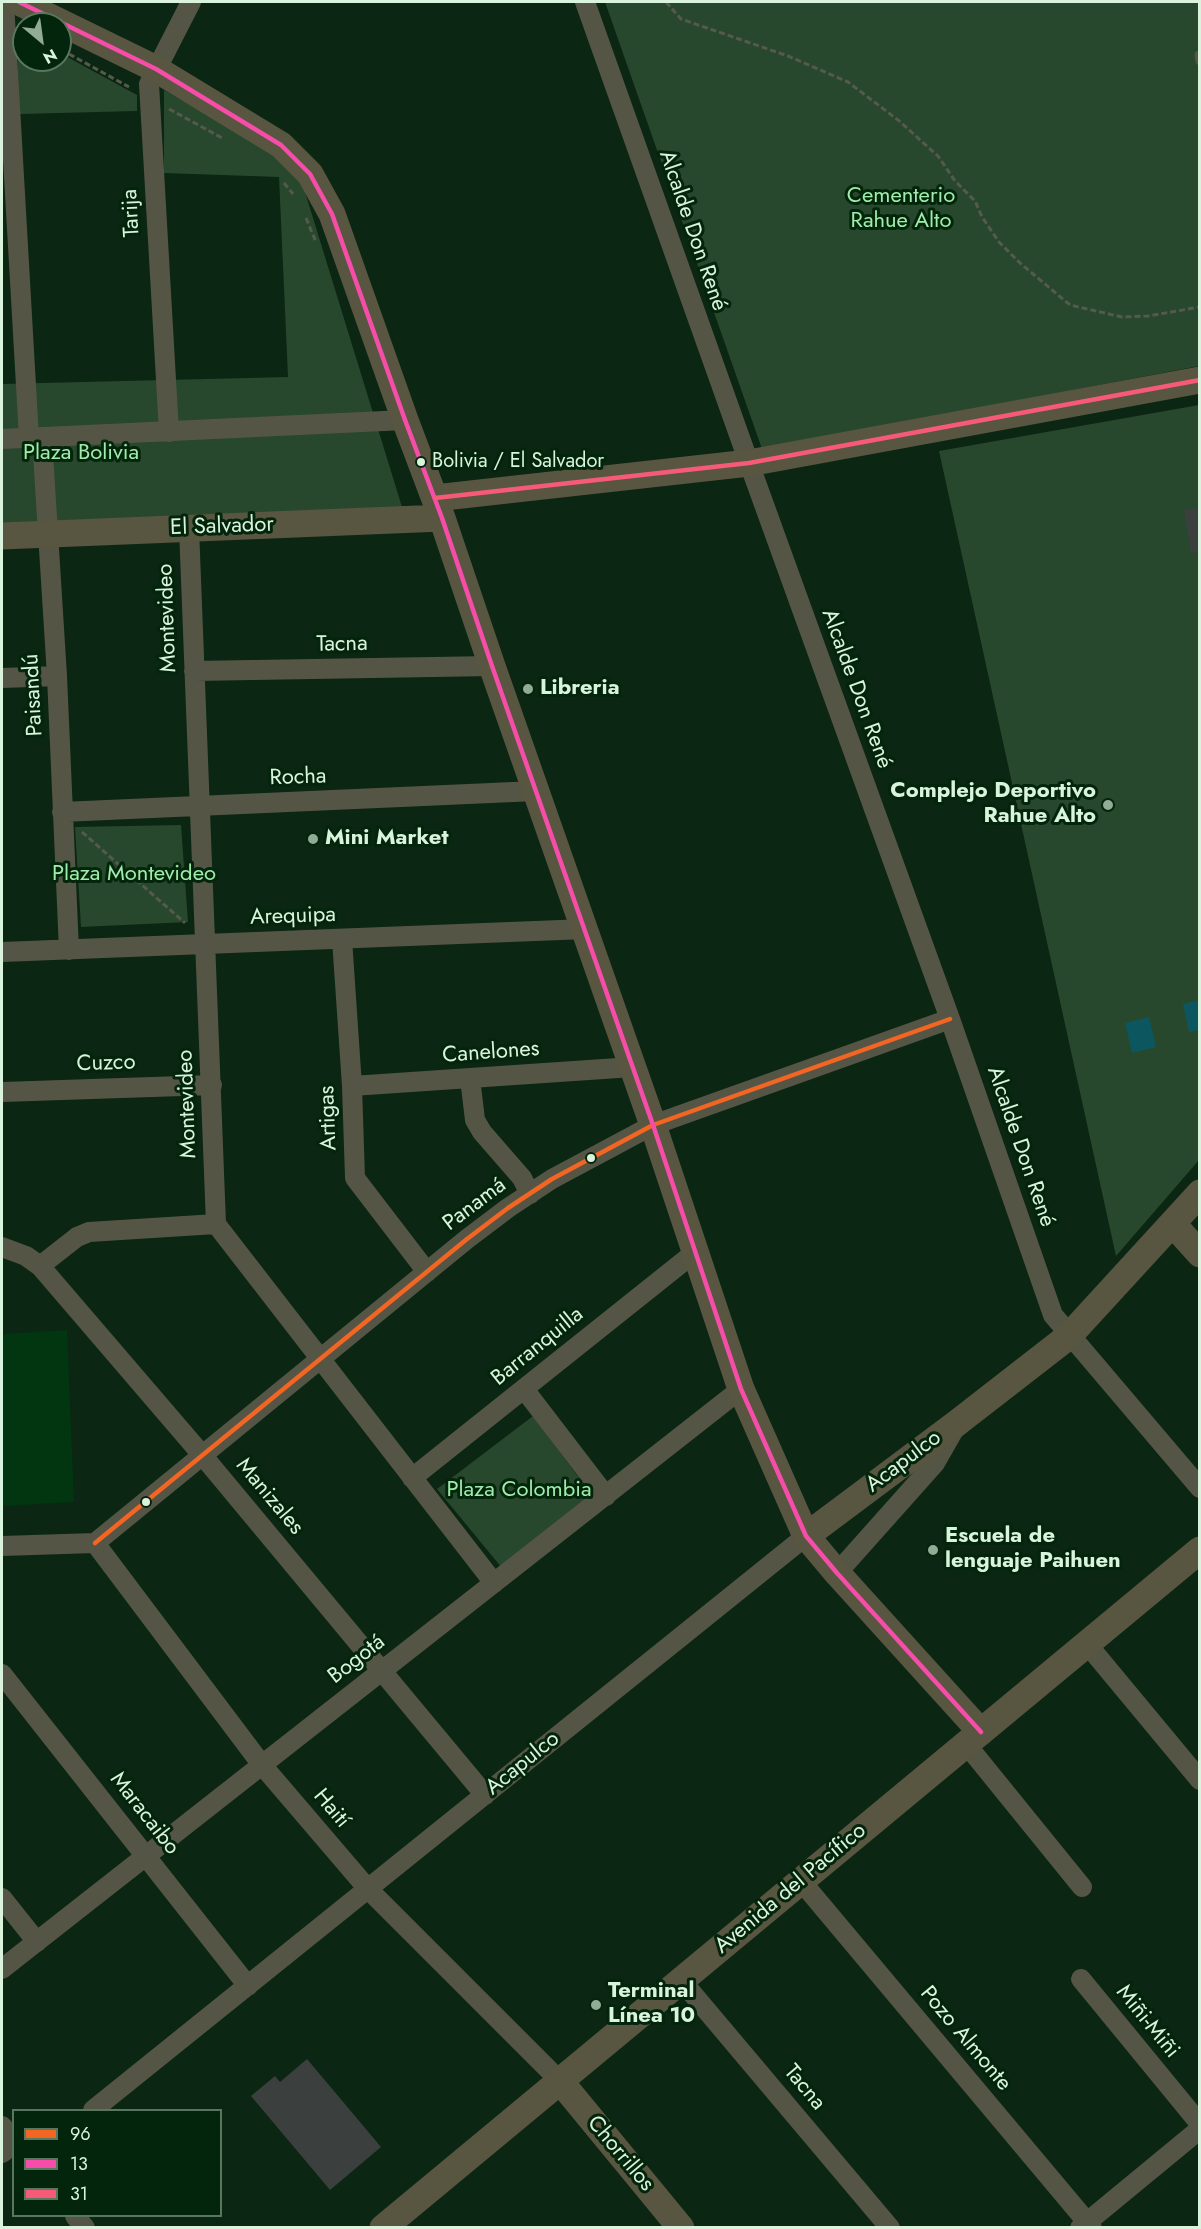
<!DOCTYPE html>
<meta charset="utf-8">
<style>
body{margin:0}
#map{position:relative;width:1201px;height:2229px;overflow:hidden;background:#0b2613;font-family:Jost,sans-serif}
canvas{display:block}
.frame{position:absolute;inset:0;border:3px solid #daf3dd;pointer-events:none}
.legend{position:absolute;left:12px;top:2109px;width:210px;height:108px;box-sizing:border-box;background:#03250b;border:2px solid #59775f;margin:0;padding:8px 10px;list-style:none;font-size:18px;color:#daf3dd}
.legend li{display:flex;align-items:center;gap:12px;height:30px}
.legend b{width:30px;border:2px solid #59775f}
.north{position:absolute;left:12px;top:12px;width:60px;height:60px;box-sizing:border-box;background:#03250b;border:2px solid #59775f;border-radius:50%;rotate:151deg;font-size:16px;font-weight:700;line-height:24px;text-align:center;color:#daf3dd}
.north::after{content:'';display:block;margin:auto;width:21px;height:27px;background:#92ab96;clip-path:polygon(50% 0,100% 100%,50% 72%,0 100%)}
</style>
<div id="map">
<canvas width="1201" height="2229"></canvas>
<div class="frame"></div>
<ul class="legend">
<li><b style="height:8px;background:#f26522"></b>96</li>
<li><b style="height:8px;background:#f54da8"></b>13</li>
<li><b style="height:8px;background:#f75a77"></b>31</li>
</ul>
<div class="north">N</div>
</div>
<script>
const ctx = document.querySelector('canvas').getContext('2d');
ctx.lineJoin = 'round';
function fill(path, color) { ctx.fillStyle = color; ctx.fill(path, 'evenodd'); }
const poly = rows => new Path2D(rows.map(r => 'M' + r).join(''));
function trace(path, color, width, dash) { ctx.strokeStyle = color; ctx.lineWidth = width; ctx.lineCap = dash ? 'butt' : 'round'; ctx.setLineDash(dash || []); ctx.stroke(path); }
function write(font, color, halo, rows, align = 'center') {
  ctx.font = font + ' Jost,sans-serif'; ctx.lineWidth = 6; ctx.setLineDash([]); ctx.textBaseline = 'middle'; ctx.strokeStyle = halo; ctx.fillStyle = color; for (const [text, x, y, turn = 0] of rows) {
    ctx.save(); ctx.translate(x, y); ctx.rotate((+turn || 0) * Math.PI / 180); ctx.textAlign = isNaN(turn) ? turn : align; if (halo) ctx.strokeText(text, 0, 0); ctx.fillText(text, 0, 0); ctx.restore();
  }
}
fill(poly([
 [67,1330,74,1502,2,1506,2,1334]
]), '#013610');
fill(poly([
 [605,2,1199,2,1199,366,762,449],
 [17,30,24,34,24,60,60,60,60,53,137,95,137,111,19,114],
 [164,90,275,153,301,179,402,507,2,529,2,384,288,377,279,177,164,173],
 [1199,405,1199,1160,1116,1256,939,451],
 [181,825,188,922,81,927,75,827],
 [533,1416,594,1498,502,1568,437,1489]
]), '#27482d');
fill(poly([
 [1199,1000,1199,1030,1189,1032,1183,1004],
 [1149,1017,1156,1047,1132,1053,1125,1023]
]), '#0c575f');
fill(poly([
 [1200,508,1200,552,1191,553,1184,510],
 [307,2059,381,2147,330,2190,251,2096,275,2076,280,2082]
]), '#3b403e');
trace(poly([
 [666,2,681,19,788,56,848,82,898,120,938,156,955,181,975,201,982,217,999,242,1020,263,1070,305,1122,317,1148,316,1200,307],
 [69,54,129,87],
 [169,109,224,139],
 [284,183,293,194],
 [306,218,316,242],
 [82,832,185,923]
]), '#555a4c', 3, [6, 3]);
trace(poly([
 [1199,55,1200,61]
]), '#555545', 9);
trace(poly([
 [4,2,29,438],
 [585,2,749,463,950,1019,1053,1315,1200,1488],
 [169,432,149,84,191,2],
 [42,438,57,676,69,950],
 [2,439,405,420],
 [189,528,216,1224,494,1583],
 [194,671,492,666],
 [2,678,57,676],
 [62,812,536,791],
 [342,939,352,1086,355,1178,427,1272],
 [2,952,586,929],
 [470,1078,475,1120,482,1132,522,1178,530,1194],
 [352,1086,633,1067],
 [2,1092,212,1085],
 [2,1247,26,1256,40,1266,203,1456,485,1795],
 [40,1266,77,1237,89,1232,216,1224],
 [524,1389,606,1496],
 [412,1478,694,1253],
 [95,1543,467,1239,508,1208,552,1179,653,1125,950,1019],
 [95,1543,262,1765,368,1889,560,2081],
 [2,1546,95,1543],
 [837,1573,935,1463,955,1428],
 [1087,1644,1200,1780],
 [2,1674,248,1986],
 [966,1744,1082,1887],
 [801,1881,1092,2228],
 [2,1898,37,1942],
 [2,1969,741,1389],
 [1081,1979,1200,2124],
 [681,1980,890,2228],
 [93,2110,806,1536],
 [2,2126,14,2140],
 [2,2153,14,2144],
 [75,2216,85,2228],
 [1080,2228,1200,2129]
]), '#555545', 20);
trace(poly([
 [19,2,156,69,281,145,310,174,332,214,405,420,442,518,492,666,653,1125,741,1389,806,1536,837,1573,981,1732],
 [435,498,749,463,1200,380],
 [2,536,442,518],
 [1173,1224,1200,1254],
 [806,1536,957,1423,1069,1336,1200,1193],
 [560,2081,681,2228],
 [383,2228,1200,1550]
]), '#585540', 27);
trace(poly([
 [95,1543,467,1239,508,1208,552,1179,653,1125,950,1019]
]), '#f26522', 4.5);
trace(poly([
 [19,2,156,69,281,145,310,174,332,214,405,420,442,518,492,666,653,1125,741,1389,806,1536,837,1573,981,1732]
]), '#f54da8', 4.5);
trace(poly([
 [435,498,749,463,1200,380]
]), '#f75a77', 4.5);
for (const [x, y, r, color] of [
 [421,462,5,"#daf3dd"],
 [528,689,6,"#92ab96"],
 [1108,805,6,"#92ab96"],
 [313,839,6,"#92ab96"],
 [591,1158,5,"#daf3dd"],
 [146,1502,5,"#daf3dd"],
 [933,1550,6,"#92ab96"],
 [596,2005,6,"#92ab96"]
]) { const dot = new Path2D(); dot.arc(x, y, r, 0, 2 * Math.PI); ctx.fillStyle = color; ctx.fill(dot); trace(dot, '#03250b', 2); }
write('20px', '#daf3dd', '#03250b', [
 ["Bolivia / El Salvador",432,462]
], 'left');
write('22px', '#9fedaa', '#03250b', [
 ["Cementerio",901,197],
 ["Rahue Alto",901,222],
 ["Plaza Bolivia",81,454],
 ["Plaza Montevideo",134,875],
 ["Plaza Colombia",519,1491]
]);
write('22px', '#daf3dd', '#03250b', [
 ["Tarija",132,213,-93],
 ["Alcalde Don René",692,231,71],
 ["El Salvador",222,527,-2],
 ["Montevideo",168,618,-92],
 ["Tacna",342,645,-1],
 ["Alcalde Don René",856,689,70],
 ["Paisandú",34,695,-93],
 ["Rocha",298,778,-2],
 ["Arequipa",293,917,-2],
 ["Canelones",491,1053,-4],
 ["Cuzco",106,1064,-2],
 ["Montevideo",188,1104,-92],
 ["Artigas",329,1118,-92],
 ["Alcalde Don René",1020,1147,71],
 ["Panamá",475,1205,-37],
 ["Barranquilla",538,1347,-39],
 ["Acapulco",904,1462,-37],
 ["Manizales",269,1497,50],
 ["Bogotá",357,1660,-38],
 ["Acapulco",523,1764,-39],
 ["Haití",331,1809,50],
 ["Maracaibo",144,1814,52],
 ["Avenida del Pacífico",791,1889,-40],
 ["Miñi-Miñi",1147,2022,51],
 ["Pozo Almonte",965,2039,50],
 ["Tacna",804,2088,50],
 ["Chorrillos",620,2154,50]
]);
write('bold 22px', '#daf3dd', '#03250b', [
 ["Libreria",540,689],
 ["Complejo Deportivo",1096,792,"right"],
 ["Rahue Alto",1096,817,"right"],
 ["Mini Market",325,839],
 ["Escuela de",945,1537],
 ["lenguaje Paihuen",945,1562],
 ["Terminal",608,1992],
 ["Línea 10",608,2017]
], 'left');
</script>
